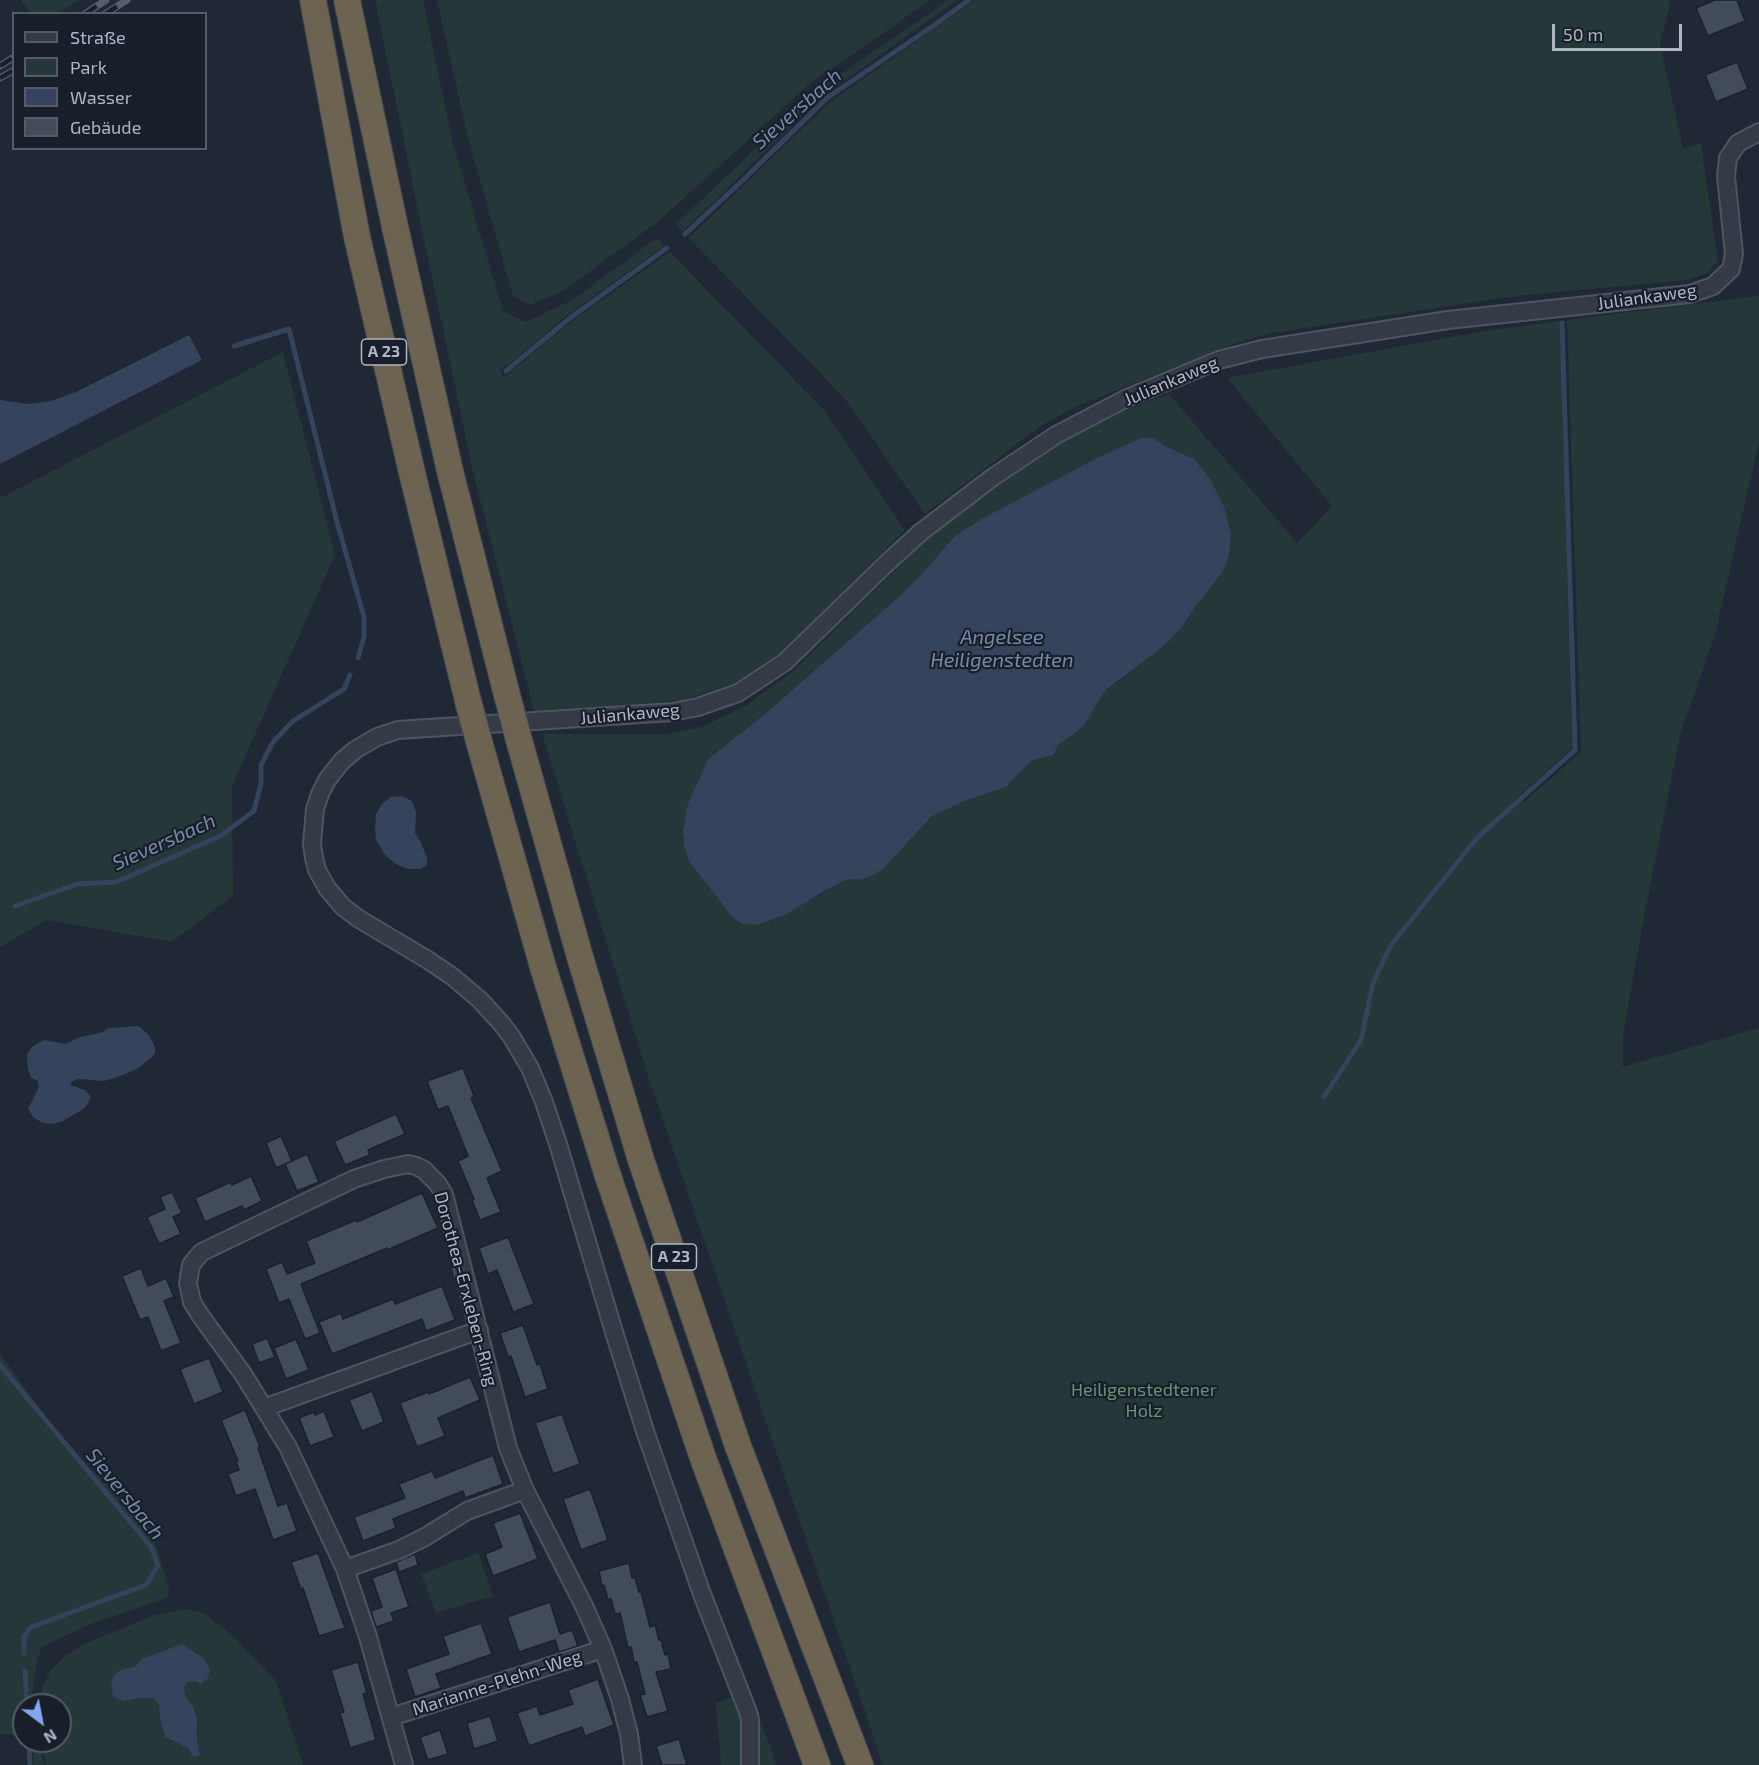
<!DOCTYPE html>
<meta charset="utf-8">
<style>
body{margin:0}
#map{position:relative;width:1759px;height:1765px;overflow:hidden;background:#202835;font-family:"Exo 2",sans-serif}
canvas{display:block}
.legend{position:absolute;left:12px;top:12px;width:195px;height:138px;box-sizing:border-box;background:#191f2a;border:2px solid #555b67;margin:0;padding:8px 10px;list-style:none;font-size:18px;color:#aeb5c3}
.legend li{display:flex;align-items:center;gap:12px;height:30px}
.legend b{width:30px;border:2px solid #555b67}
.north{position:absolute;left:12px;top:1693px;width:60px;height:60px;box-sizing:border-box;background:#191f2a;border:2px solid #555b67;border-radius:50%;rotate:148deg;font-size:16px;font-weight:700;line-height:24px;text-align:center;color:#aeb5c3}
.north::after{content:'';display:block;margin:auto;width:21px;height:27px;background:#83a8f2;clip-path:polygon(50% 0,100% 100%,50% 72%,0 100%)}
.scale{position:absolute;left:1552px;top:24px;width:130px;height:27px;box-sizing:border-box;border:3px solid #aeb5c3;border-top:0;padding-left:8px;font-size:18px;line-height:21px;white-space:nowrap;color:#aeb5c3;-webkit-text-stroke:4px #191f2a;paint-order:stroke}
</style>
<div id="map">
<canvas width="1759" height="1765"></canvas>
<ul class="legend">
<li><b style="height:8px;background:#343a46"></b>Straße</li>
<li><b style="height:16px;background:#253739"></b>Park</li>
<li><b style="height:16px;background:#35435c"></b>Wasser</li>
<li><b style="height:16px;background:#424b5a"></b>Gebäude</li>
</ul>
<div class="north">N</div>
<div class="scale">50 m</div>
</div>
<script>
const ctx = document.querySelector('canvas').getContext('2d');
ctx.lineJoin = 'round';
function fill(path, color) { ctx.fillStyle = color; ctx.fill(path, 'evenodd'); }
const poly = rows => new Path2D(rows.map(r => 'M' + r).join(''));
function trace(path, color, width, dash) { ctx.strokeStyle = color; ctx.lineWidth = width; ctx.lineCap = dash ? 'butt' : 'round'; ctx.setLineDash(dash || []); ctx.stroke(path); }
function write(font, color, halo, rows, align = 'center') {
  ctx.font = font + ' "Exo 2",sans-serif'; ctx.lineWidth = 4.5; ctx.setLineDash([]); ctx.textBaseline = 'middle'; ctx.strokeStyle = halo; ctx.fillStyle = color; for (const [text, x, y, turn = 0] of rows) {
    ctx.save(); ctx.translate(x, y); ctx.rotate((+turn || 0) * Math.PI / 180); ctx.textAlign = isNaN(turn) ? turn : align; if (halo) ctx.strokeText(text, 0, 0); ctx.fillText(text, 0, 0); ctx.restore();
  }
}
fill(poly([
 [21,0,79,0,57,14,30,13],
 [375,0,423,0,453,144,503,311,526,322,572,300,657,238,664,246,567,315,517,358,500,369,503,378,572,321,670,252,824,410,905,530,780,653,735,683,682,700,535,714,473,472,422,230],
 [437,0,931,0,808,85,659,221,563,291,529,305,513,296,468,138],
 [948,0,957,0,823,96,683,231,676,224,815,92],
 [975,0,1671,0,1660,44,1683,149,1701,143,1718,261,1707,273,1687,280,1515,296,1272,333,1234,344,1077,406,1042,425,925,514,845,399,689,238,829,103],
 [1759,296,1759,442,1715,635,1680,735,1643,922,1623,1035,1623,1067,1759,1028,1759,1765,883,1765,647,1073,542,734,668,734,702,727,747,705,795,669,925,541,983,493,1062,442,1122,412,1169,394,1297,543,1332,506,1227,378,1479,332,1560,321,1572,748,1517,798,1524,802,1581,752,1567,320],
 [1143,437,1153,438,1165,446,1176,450,1222,573,1195,607,1182,627,1120,680,1107,689,1096,705,1084,726,1058,745,1052,755,1031,761,1006,787,967,800,931,817,883,869,870,877,861,880,848,879,804,903,756,925,742,924,732,917,689,861,688,803,708,759,766,713,893,602,985,517,1095,459],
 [283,352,335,555,232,786,233,896,172,942,47,920,0,947,0,498],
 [0,1353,61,1439,151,1529,169,1588,167,1598,91,1624,41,1647,34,1678,32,1705,24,1705,24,1734,0,1734],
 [478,1553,493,1596,436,1613,421,1574],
 [185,1609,204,1613,233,1636,276,1681,303,1765,46,1765,42,1741,60,1741,60,1705,39,1705,43,1685,51,1670,65,1656,82,1645,152,1616],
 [182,1644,194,1681,188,1682,184,1687,186,1697,193,1706,198,1730,197,1739,200,1755,181,1744,172,1741,165,1737,160,1719,159,1706,154,1699,144,1698,133,1700,120,1670,136,1666,143,1658],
 [749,1691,777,1765,721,1765,716,1703],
 [32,1741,40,1741,44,1765,34,1765]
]), '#253739');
fill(poly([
 [189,335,202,360,0,464,0,400,28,404,51,401,76,392],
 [1143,437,1153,438,1165,446,1194,459,1210,479,1224,507,1231,534,1229,556,1222,573,1195,607,1182,627,1166,644,1107,689,1096,705,1084,726,1058,745,1053,755,1031,761,1006,787,967,800,931,817,883,869,870,877,861,880,848,879,821,893,785,915,756,925,742,924,732,917,689,861,684,845,683,831,688,803,708,759,766,713,893,602,920,576,955,536,985,517,1095,459],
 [402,796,412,801,416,812,415,833,420,841,427,857,427,865,421,869,408,869,396,864,385,855,376,840,375,828,376,814,382,804,391,797],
 [136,1026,140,1027,149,1035,155,1047,155,1053,151,1058,137,1069,115,1078,104,1081,80,1079,73,1081,70,1083,71,1085,85,1090,91,1097,87,1105,83,1109,63,1121,53,1124,43,1123,34,1118,28,1109,39,1087,38,1081,31,1078,28,1070,27,1054,32,1047,40,1042,45,1040,66,1044,80,1037,100,1033,109,1028],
 [182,1644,203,1658,210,1669,208,1678,201,1684,194,1681,188,1682,184,1687,186,1697,193,1706,197,1719,197,1739,200,1755,193,1757,188,1748,165,1737,160,1719,159,1706,154,1699,144,1698,122,1701,113,1696,111,1687,113,1677,120,1670,136,1666,143,1658]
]), '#35435c');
trace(poly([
 [685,234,742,181,827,98,933,26,969,0],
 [234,346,289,329,337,522,364,617,364,637,358,658],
 [506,371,570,318,667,248],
 [15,906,78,884,116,882,220,836,254,811,261,783,261,765,273,742,293,721,344,689,350,675],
 [1324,1097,1361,1040,1373,983,1391,945,1477,838,1575,750,1562,323],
 [0,1365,152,1548,158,1566,146,1585,31,1627,24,1637,24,1653],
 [25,1671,27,1705],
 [29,1741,30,1765]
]), '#35435c', 5);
const building = poly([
 [1715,0,1737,0,1745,21,1708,36,1696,8,1715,0],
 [1737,62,1748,89,1716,102,1705,75,1737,62],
 [463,1068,474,1096,471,1098,502,1171,487,1178,501,1212,480,1220,472,1200,474,1199,458,1161,468,1156,448,1106,438,1110,427,1081,463,1068],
 [396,1114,405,1134,368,1150,370,1155,345,1165,334,1141,396,1114],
 [281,1136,292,1161,276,1168,266,1143,281,1136],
 [307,1154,319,1182,297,1191,285,1164,307,1154],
 [251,1176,262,1201,244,1210,242,1206,205,1222,195,1198,231,1182,232,1185,251,1176],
 [172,1192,182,1213,173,1217,181,1234,159,1244,147,1217,165,1209,160,1197,172,1192],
 [422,1193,438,1228,387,1250,387,1248,301,1284,320,1333,305,1339,289,1299,279,1303,266,1269,282,1262,287,1274,315,1263,306,1241,356,1220,357,1222,422,1193],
 [508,1237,534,1304,513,1312,497,1270,488,1274,479,1248,508,1237],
 [141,1268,148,1286,166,1278,174,1297,164,1301,181,1343,161,1351,148,1317,140,1320,122,1276,141,1268],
 [442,1286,455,1320,426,1331,422,1319,332,1354,319,1322,341,1313,343,1319,393,1299,395,1304,442,1286],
 [523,1325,537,1365,540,1364,548,1389,525,1397,511,1356,508,1357,500,1333,523,1325],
 [267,1338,275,1357,259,1363,252,1344,267,1338],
 [296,1339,309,1370,286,1379,274,1348,296,1339],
 [209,1358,223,1392,194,1404,180,1369,209,1358],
 [470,1377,480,1400,438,1418,445,1436,417,1447,400,1403,428,1392,429,1394,470,1377],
 [372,1391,384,1422,362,1431,349,1400,372,1391],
 [245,1410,260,1447,258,1448,278,1506,287,1503,297,1531,273,1540,255,1489,236,1496,228,1474,239,1470,236,1461,238,1461,221,1420,245,1410],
 [324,1411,334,1437,310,1446,299,1418,314,1412,315,1415,324,1411],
 [562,1414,580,1464,553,1474,535,1423,562,1414],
 [493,1455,503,1484,465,1498,463,1491,393,1519,396,1528,363,1541,354,1517,405,1498,399,1484,432,1471,435,1478,493,1455],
 [590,1489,608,1540,581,1550,563,1499,590,1489],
 [520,1513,538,1559,493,1576,485,1554,502,1547,493,1523,520,1513],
 [318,1553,345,1628,319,1636,303,1588,301,1589,291,1562,318,1553],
 [415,1554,418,1565,399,1572,396,1562,415,1554],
 [629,1563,632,1578,635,1578,639,1592,641,1592,650,1627,655,1625,659,1640,661,1640,665,1655,668,1654,671,1669,656,1672,668,1711,647,1717,640,1695,645,1694,637,1662,634,1662,631,1647,628,1648,620,1613,615,1614,611,1599,608,1600,604,1585,602,1586,599,1571,629,1563],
 [396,1569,409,1607,391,1613,394,1621,376,1627,371,1611,382,1607,372,1578,396,1569],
 [550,1602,560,1634,572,1630,578,1646,559,1652,555,1640,519,1652,507,1617,550,1602],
 [481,1623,492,1654,436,1674,441,1688,415,1697,406,1669,449,1654,443,1636,481,1623],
 [358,1662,367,1693,363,1694,376,1740,350,1748,340,1713,344,1712,331,1670,358,1662],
 [598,1679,614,1725,585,1736,582,1727,529,1746,517,1713,537,1706,540,1715,573,1704,568,1690,598,1679],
 [490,1716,498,1741,474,1749,467,1723,490,1716],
 [440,1730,448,1754,428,1760,420,1737,440,1730],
 [679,1739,687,1765,662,1765,656,1746,679,1739]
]);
fill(building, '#424b5a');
trace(building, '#1b212d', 1.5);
const minor = poly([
 [264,1408,479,1330],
 [345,1569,399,1550,425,1537,467,1511,525,1490],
 [391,1717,603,1649],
 [404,1765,368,1637,345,1569,288,1447,243,1374,200,1315,192,1302,188,1283,191,1265,198,1256,202,1252,354,1179,384,1169,408,1164,416,1166,424,1170,437,1183,444,1194,508,1448,525,1490,585,1608,603,1649,620,1699,629,1734,633,1765],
 [750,1765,750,1720,748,1712,702,1594,646,1434,614,1332,558,1144,544,1102,530,1068,511,1036,501,1023,480,1000,453,977,428,960,359,919,343,907,327,888,317,870,314,858,312,844,315,809,320,794,327,780,342,761,355,750,377,737,398,730,672,712,698,707,738,693,785,662,888,562,921,532,993,477,1056,435,1125,399,1219,360,1262,349,1448,320,1690,294,1713,286,1731,269,1734,254,1726,176,1728,158,1738,143,1759,132]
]);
const highway = poly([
 [313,0,357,237,414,481,468,701],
 [347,0,395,227,450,471,507,695],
 [519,740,580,957,641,1160,738,1446,860,1765],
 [480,745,543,967,607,1173,703,1458,817,1765]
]);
trace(minor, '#4e5561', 20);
trace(highway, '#3e4551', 28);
trace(minor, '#343a46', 16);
trace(highway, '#6c6351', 26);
const rail = poly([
 [85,14,106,0],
 [105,14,127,0],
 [0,66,14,57],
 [0,78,14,70]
]);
trace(rail, '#565e6d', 7);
trace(rail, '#191f2a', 4.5, [14]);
const highwayBridge = poly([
 [507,695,519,740],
 [468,701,480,745]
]);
trace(highwayBridge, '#3e4551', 28, []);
trace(highwayBridge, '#6c6351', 26);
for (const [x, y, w] of [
 [384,352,45],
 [674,1257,45]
]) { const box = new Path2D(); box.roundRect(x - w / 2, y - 13, w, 26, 4.5); ctx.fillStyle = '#191f2a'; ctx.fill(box); trace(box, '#aeb5c3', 1.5); }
write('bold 16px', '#aeb5c3', null, [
 ["A 23",384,352],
 ["A 23",674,1257]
]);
write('18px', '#aeb5c3', '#191f2a', [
 ["Juliankaweg",1647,297,-8],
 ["Juliankaweg",1171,381,-23],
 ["Juliankaweg",630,714,-5],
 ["Dorothea-Erxleben-Ring",466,1289,75],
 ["Marianne-Plehn-Weg",497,1683,-18]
]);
write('18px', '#679273', '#191f2a', [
 ["Heiligenstedtener",1144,1390],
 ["Holz",1144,1411]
]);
write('italic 20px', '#778aaa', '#191f2a', [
 ["Sieversbach",797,109,-41],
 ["Angelsee",1002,637],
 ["Heiligenstedten",1002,660],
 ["Sieversbach",164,842,-24],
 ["Sieversbach",125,1494,51]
]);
</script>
